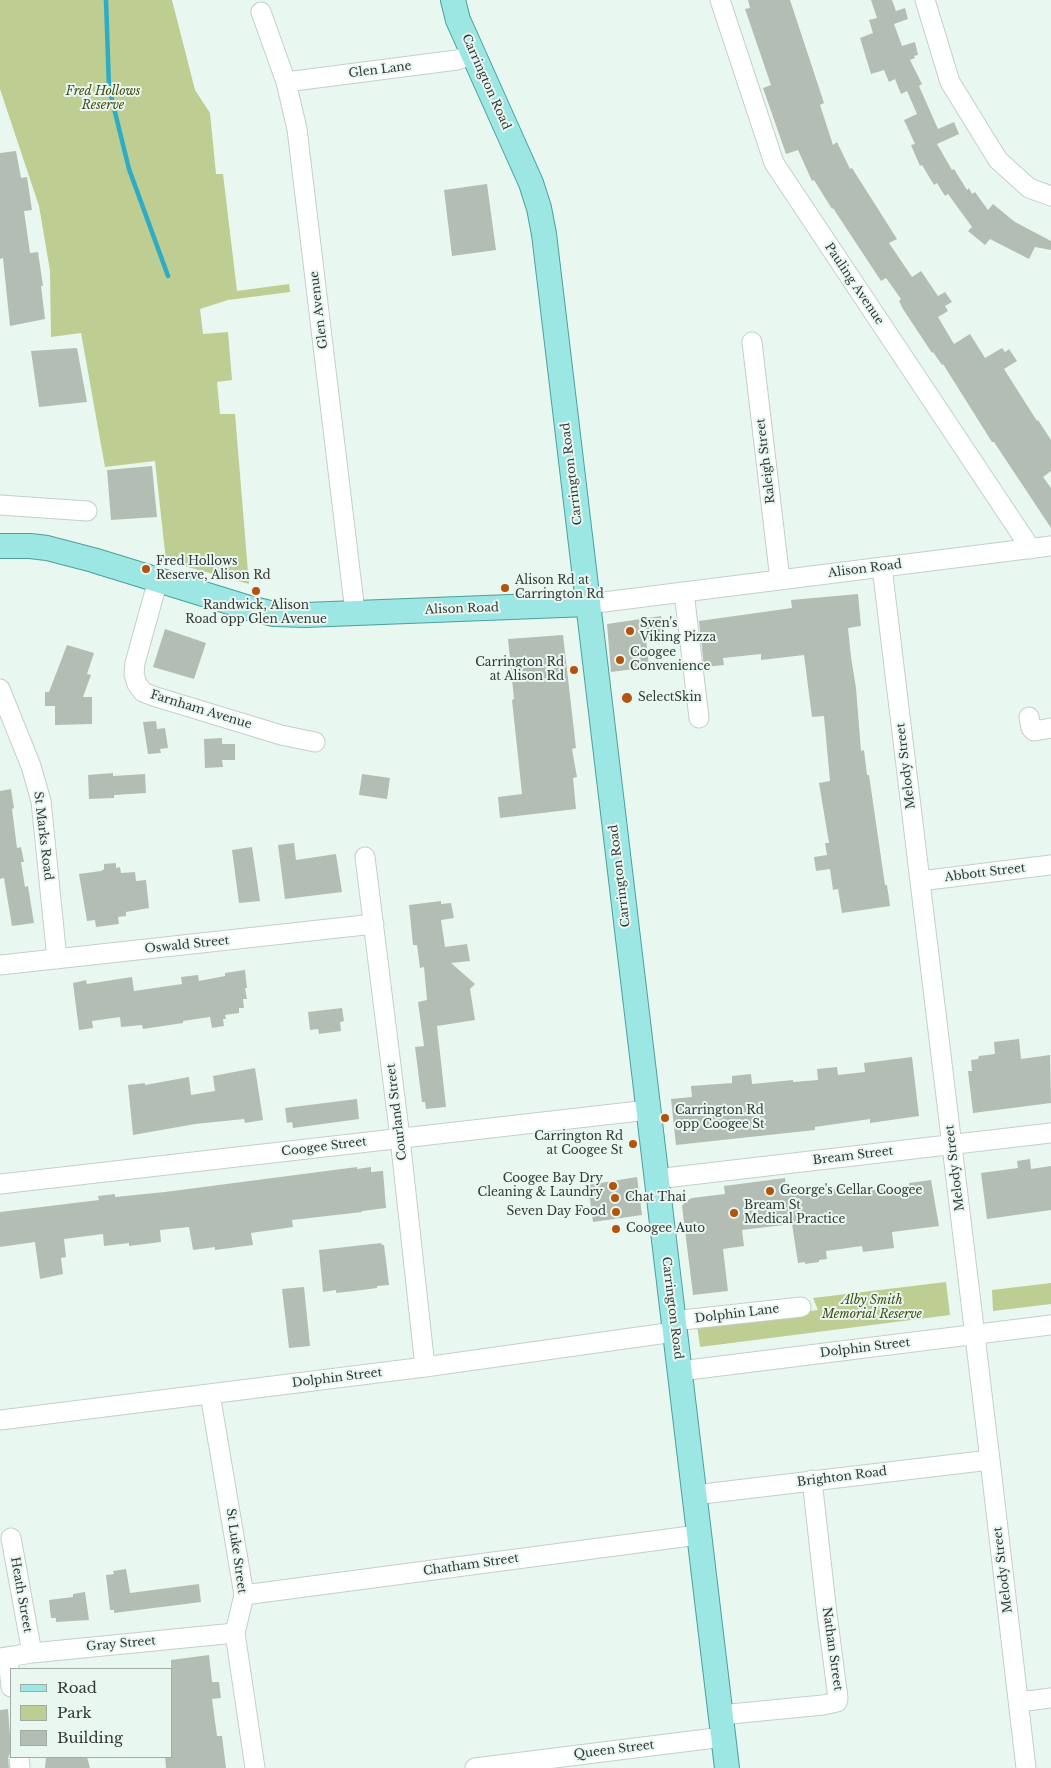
<!DOCTYPE html>
<style>
body{margin:0}
#map{position:relative;width:1051px;height:1768px;overflow:hidden;background:#e9f7f1;font-family:"Libre Baskerville",serif}
canvas{display:block}
.legend{position:absolute;left:10px;top:1668px;width:162px;height:90px;box-sizing:border-box;background:#e9f7f1;border:1px solid #a0aba6;margin:0;padding:6px 9px;list-style:none;font-size:15px;color:#333836}
.legend li{display:flex;align-items:center;gap:10px;height:25px}
.legend b{width:25px;border:1px solid #a0aba6}
</style>
<div id="map">
<canvas width="1051" height="1768"></canvas>
<ul class="legend">
<li><b style="height:6px;background:#9ce7e3"></b>Road</li>
<li><b style="height:14px;background:#becd91"></b>Park</li>
<li><b style="height:14px;background:#b4bdb4"></b>Building</li>
</ul>
</div>
<script>
const ctx = document.querySelector('canvas').getContext('2d');
ctx.lineJoin = 'round';
function fill(path, color) { ctx.fillStyle = color; ctx.fill(path, 'evenodd'); }
const poly = rows => new Path2D(rows.map(r => 'M' + r).join(''));
function trace(path, color, width, dash) { ctx.strokeStyle = color; ctx.lineWidth = width; ctx.lineCap = dash ? 'butt' : 'round'; ctx.setLineDash(dash || []); ctx.stroke(path); }
function write(font, color, halo, rows, align = 'center') {
  ctx.font = font + ' "Libre Baskerville",serif'; ctx.lineWidth = 4; ctx.setLineDash([]); ctx.textBaseline = 'middle'; ctx.strokeStyle = halo; ctx.fillStyle = color; for (const [text, x, y, turn = 0] of rows) {
    ctx.save(); ctx.translate(x, y); ctx.rotate((+turn || 0) * Math.PI / 180); ctx.textAlign = isNaN(turn) ? turn : align; if (halo) ctx.strokeText(text, 0, 0); ctx.fillText(text, 0, 0); ctx.restore();
  }
}
fill(poly([
 [0,0,172,0,195,90,210,113,216,174,223,174,237,291,289,284,290,292,228,300,200,309,203,334,228,332,232,380,217,382,220,414,235,414,249,584,166,561,155,461,105,467,81,333,51,337,50,271,39,206,0,89],
 [946,1282,950,1315,700,1347,697,1325,818,1310,813,1298],
 [1051,1283,1051,1304,993,1311,992,1290]
]), '#becd91');
trace(poly([
 [106,0,109,88,129,169,168,276]
]), '#2facc5', 4.5);
fill(poly([
 [748,0,790,0,824,103,820,105,833,145,837,142,850,169,852,168,897,239,889,243,912,277,921,271,938,296,945,292,952,302,945,306,948,311,938,317,954,344,970,334,985,358,1002,348,1005,352,1009,349,1017,361,1004,369,1037,421,1038,420,1051,440,1051,471,1043,477,1051,488,1051,528,994,442,992,442,943,364,942,365,933,352,932,353,903,309,899,301,901,299,886,278,881,281,833,208,832,209,814,180,812,181,798,150,786,154,763,88,771,85,745,9,750,8],
 [871,0,892,0,896,11,905,8,908,19,894,24,902,46,915,42,918,55,914,56,915,58,910,60,922,84,919,86,938,129,954,122,959,134,937,144,952,170,954,169,967,190,969,188,972,194,975,192,988,210,993,204,1015,222,1051,241,1051,250,1035,247,1029,259,990,239,985,245,968,231,972,227,948,194,945,196,937,183,934,185,922,165,920,166,911,145,915,144,904,120,917,114,907,91,901,94,895,79,889,82,884,70,871,74,860,38,873,33,869,20,877,18],
 [16,151,21,178,27,177,32,210,24,211,30,253,38,252,43,286,41,286,45,319,10,326,3,258,0,259,0,153],
 [487,184,496,250,452,256,444,190],
 [77,348,87,402,39,407,31,351],
 [152,466,157,517,111,520,107,470],
 [858,594,861,626,848,628,851,657,856,688,861,751,864,750,867,775,869,775,885,885,887,885,890,906,842,913,838,889,833,890,830,869,816,871,814,857,827,855,825,843,829,843,819,783,830,781,824,716,812,717,804,655,761,660,761,654,723,658,724,665,704,667,699,621,792,608,791,600],
 [661,616,664,636,646,639,649,667,611,672,607,624],
 [165,629,206,643,194,679,153,667],
 [563,635,576,748,572,749,577,777,573,778,576,809,500,818,498,797,522,794,512,700,514,699,508,639],
 [67,645,94,653,87,674,91,675,83,697,92,697,92,724,55,725,55,706,45,706,45,692,49,692],
 [156,721,157,729,165,728,168,748,160,749,161,753,148,754,143,722],
 [222,738,222,744,235,744,235,760,222,760,223,767,205,768,204,739],
 [113,773,113,776,145,774,146,793,114,795,114,798,89,799,88,775],
 [362,774,390,778,387,799,359,795],
 [11,789,14,808,12,809,17,848,21,847,24,862,21,862,25,887,28,886,34,923,12,926,4,878,0,879,0,791],
 [294,843,296,860,336,854,342,892,285,899,278,845],
 [252,847,260,901,239,903,232,850],
 [116,863,116,868,120,867,121,873,135,872,136,881,146,880,149,908,126,912,126,916,118,917,119,924,96,927,95,920,87,921,79,874,101,871,104,869,104,864],
 [441,901,441,904,451,903,454,918,441,920,445,947,467,944,470,961,451,963,475,984,470,989,475,1020,437,1026,446,1107,426,1109,425,1102,422,1102,415,1047,424,1046,418,1002,427,1000,424,967,420,968,417,945,413,945,409,905],
 [245,970,247,988,245,988,247,999,243,999,244,1008,239,1008,239,1013,225,1015,226,1019,223,1019,224,1026,212,1028,210,1017,183,1021,183,1023,143,1029,142,1025,121,1027,120,1017,92,1021,93,1028,79,1030,73,983,86,980,87,984,132,977,134,991,182,984,181,977,198,975,199,981,225,976,225,973],
 [342,1008,344,1021,340,1022,341,1031,319,1034,318,1029,310,1030,308,1012],
 [1019,1039,1021,1059,1050,1055,1051,1103,973,1113,968,1071,972,1071,971,1060,978,1059,979,1056,995,1054,994,1042],
 [912,1057,919,1116,870,1123,870,1119,815,1127,815,1130,676,1145,671,1099,692,1097,691,1086,732,1083,732,1076,751,1074,752,1084,793,1080,793,1082,818,1080,817,1069,837,1067,838,1075,865,1072,864,1063],
 [255,1068,263,1120,245,1123,244,1119,195,1124,133,1135,128,1085,145,1083,145,1085,189,1077,191,1095,215,1091,213,1076],
 [357,1099,359,1119,293,1128,292,1122,287,1123,285,1108],
 [1030,1159,1031,1169,1051,1166,1051,1210,987,1219,981,1173,1018,1168,1017,1161],
 [357,1167,357,1169,371,1167,371,1172,383,1171,386,1208,362,1211,362,1212,292,1220,293,1227,251,1233,253,1245,215,1250,215,1247,193,1250,189,1227,160,1230,161,1242,129,1246,129,1243,104,1246,103,1234,64,1239,66,1257,61,1258,63,1274,40,1279,35,1242,0,1247,0,1212,99,1200,98,1196,115,1194,115,1197,165,1192],
 [637,1177,642,1215,593,1222,588,1185],
 [785,1178,787,1196,849,1187,849,1193,886,1188,887,1195,910,1191,909,1183,931,1180,939,1226,892,1232,894,1248,863,1252,862,1246,826,1251,827,1259,819,1260,819,1262,805,1264,805,1262,798,1263,792,1224,742,1230,744,1246,723,1249,728,1291,693,1295,682,1206,686,1201,692,1198,725,1194,724,1186],
 [381,1243,382,1245,384,1245,389,1285,377,1286,377,1288,362,1290,336,1293,336,1290,323,1292,319,1250],
 [304,1287,310,1346,289,1348,282,1289],
 [126,1569,130,1593,199,1584,201,1602,114,1613,114,1610,110,1610,106,1575,114,1574,113,1571],
 [85,1592,89,1620,56,1622,56,1618,51,1618,49,1600,73,1597,73,1594],
 [209,1655,212,1682,219,1682,221,1698,212,1699,217,1736,222,1736,226,1768,166,1768,165,1757,171,1757,171,1660],
 [8,1709,11,1749,8,1758,9,1768,0,1768,0,1710],
 [46,1757,87,1757,90,1768,45,1768]
]), '#b4bdb4');
const minor = poly([
 [720,0,774,163,1031,549],
 [925,0,950,82,998,160,1029,188,1051,196],
 [261,12,286,82,297,129,355,612],
 [286,82,457,60,473,54],
 [752,342,780,580],
 [0,505,87,511],
 [882,567,990,1460,1026,1768],
 [158,580,135,663,134,674,137,684,143,692,153,696,281,735,315,742],
 [684,592,699,718],
 [588,604,1051,546],
 [0,689,31,766,41,801,57,959],
 [1029,717,1031,728,1034,731,1051,728],
 [365,857,400,1138,425,1367],
 [920,881,1051,865],
 [0,965,374,924],
 [656,1179,1051,1133],
 [0,1184,648,1110],
 [673,1321,801,1307],
 [680,1371,1051,1325],
 [210,1394,244,1595,235,1633,255,1768],
 [0,1420,425,1367,674,1332],
 [694,1495,990,1460],
 [11,1538,32,1653],
 [244,1595,698,1535],
 [8,1657,11,1687],
 [0,1658,32,1653,235,1633],
 [1019,1702,1051,1698],
 [720,1715,823,1705,837,1702,838,1698,827,1614,812,1480],
 [19,1757,20,1768],
 [475,1768,723,1737]
]);
const major = poly([
 [453,0,458,20,531,183,539,208,544,234,727,1768],
 [0,546,30,546,47,548,93,560,249,608,274,614,305,615,588,604]
]);
trace(minor, '#c2d0ca', 21);
trace(major, '#4c9f9b', 26);
trace(minor, '#fff', 19);
trace(major, '#9ce7e3', 24);
for (const [x, y, r, color] of [
 [146,569,5,"#b3530e"],
 [505,588,5,"#b3530e"],
 [256,591,5,"#b3530e"],
 [630,631,5,"#b3530e"],
 [620,660,5,"#b3530e"],
 [574,670,5,"#b3530e"],
 [627,698,6,"#b3530e"],
 [665,1118,5,"#b3530e"],
 [633,1144,5,"#b3530e"],
 [613,1186,5,"#b3530e"],
 [770,1191,5,"#b3530e"],
 [615,1198,5,"#b3530e"],
 [616,1212,5,"#b3530e"],
 [734,1213,5,"#b3530e"],
 [616,1229,5,"#b3530e"]
]) { const dot = new Path2D(); dot.arc(x, y, r, 0, 2 * Math.PI); ctx.fillStyle = color; ctx.fill(dot); trace(dot, '#e9f7f1', 2); }
write('12px', '#333836', '#e9f7f1', [
 ["Glen Lane",380,70,-7],
 ["Carrington Road",486,82,66],
 ["Pauling Avenue",854,284,56],
 ["Glen Avenue",319,310,-97],
 ["Raleigh Street",766,461,-97],
 ["Carrington Road",572,474,-97],
 ["Alison Road",865,569,-7],
 ["Alison Road",462,609,-2],
 ["Farnham Avenue",201,710,17],
 ["Melody Street",906,766,-97],
 ["St Marks Road",43,836,83],
 ["Abbott Street",985,873,-7],
 ["Carrington Road",620,876,-97],
 ["Oswald Street",187,945,-6],
 ["Courland Street",397,1112,-97],
 ["Coogee Street",324,1147,-7],
 ["Bream Street",853,1156,-7],
 ["Melody Street",955,1168,-97],
 ["Carrington Road",672,1308,83],
 ["Dolphin Lane",737,1314,-7],
 ["Dolphin Street",865,1348,-7],
 ["Dolphin Street",337,1378,-7],
 ["Brighton Road",842,1477,-7],
 ["St Luke Street",236,1551,82],
 ["Chatham Street",471,1565,-8],
 ["Melody Street",1003,1570,-97],
 ["Heath Street",21,1595,80],
 ["Gray Street",121,1644,-5],
 ["Nathan Street",832,1649,82],
 ["Queen Street",614,1750,-7]
]);
write('italic 12px', '#404c0e', '#e9f7f1', [
 ["Fred Hollows",103,92],
 ["Reserve",103,106],
 ["Alby Smith",872,1301],
 ["Memorial Reserve",872,1315]
]);
write('12px', '#333836', '#e9f7f1', [
 ["Fred Hollows",156,562],
 ["Reserve, Alison Rd",156,576],
 ["Alison Rd at",515,581],
 ["Carrington Rd",515,595],
 ["Randwick, Alison",256,606,"center"],
 ["Road opp Glen Avenue",256,620,"center"],
 ["Sven's",640,624],
 ["Viking Pizza",640,638],
 ["Coogee",630,653],
 ["Convenience",630,667],
 ["Carrington Rd",564,663,"right"],
 ["at Alison Rd",564,677,"right"],
 ["SelectSkin",638,698],
 ["Carrington Rd",675,1111],
 ["opp Coogee St",675,1125],
 ["Carrington Rd",623,1137,"right"],
 ["at Coogee St",623,1151,"right"],
 ["Coogee Bay Dry",603,1179,"right"],
 ["Cleaning & Laundry",603,1193,"right"],
 ["George's Cellar Coogee",780,1191],
 ["Chat Thai",625,1198],
 ["Bream St",744,1206],
 ["Medical Practice",744,1220],
 ["Seven Day Food",606,1212,"right"],
 ["Coogee Auto",626,1229]
], 'left');
</script>
